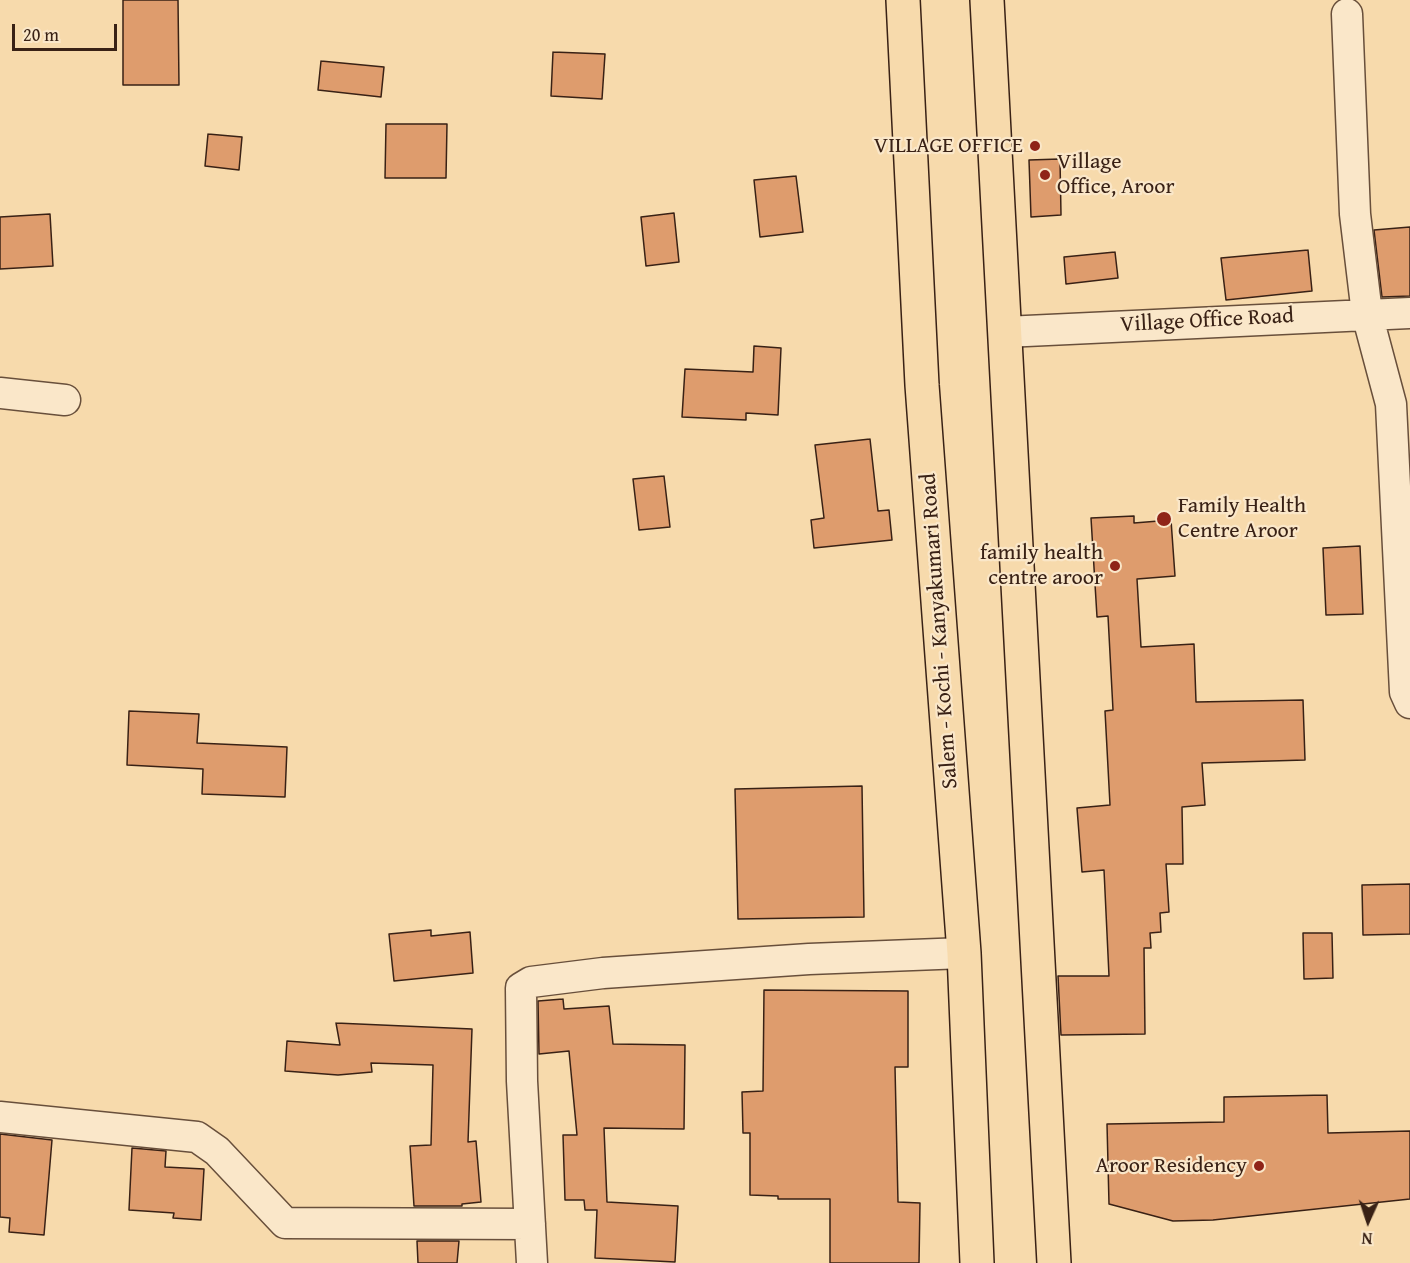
<!DOCTYPE html>
<style>
body{margin:0}
#map{position:relative;width:1410px;height:1263px;overflow:hidden;background:#f7daac;font-family:"Gentium Book Plus",serif}
canvas{display:block}
.north{position:absolute;left:1338px;top:1191px;width:60px;height:60px;-webkit-text-stroke:4px #fae7c9;paint-order:stroke;rotate:183deg;font-size:16px;font-weight:700;line-height:24px;text-align:center;color:#392115}
.north::after{content:'';display:block;margin:auto;width:21px;height:27px;background:#392115;clip-path:polygon(50% 0,100% 100%,50% 72%,0 100%)}
.scale{position:absolute;left:12px;top:24px;width:105px;height:27px;box-sizing:border-box;border:3px solid #392115;border-top:0;padding-left:8px;font-size:18px;line-height:21px;white-space:nowrap;color:#392115;-webkit-text-stroke:4px #fae7c9;paint-order:stroke}
</style>
<div id="map">
<canvas width="1410" height="1263"></canvas>
<div class="north">N</div>
<div class="scale">20 m</div>
</div>
<script>
const ctx = document.querySelector('canvas').getContext('2d');
ctx.lineJoin = 'round';
function fill(path, color) { ctx.fillStyle = color; ctx.fill(path, 'evenodd'); }
const poly = rows => new Path2D(rows.map(r => 'M' + r).join(''));
function trace(path, color, width, dash) { ctx.strokeStyle = color; ctx.lineWidth = width; ctx.lineCap = dash ? 'butt' : 'round'; ctx.setLineDash(dash || []); ctx.stroke(path); }
function write(font, color, halo, rows, align = 'center') {
  ctx.font = font + ' "Gentium Book Plus",serif'; ctx.lineWidth = 4.5; ctx.setLineDash([]); ctx.textBaseline = 'middle'; ctx.strokeStyle = halo; ctx.fillStyle = color; for (const [text, x, y, turn = 0] of rows) {
    ctx.save(); ctx.translate(x, y); ctx.rotate((+turn || 0) * Math.PI / 180); ctx.textAlign = isNaN(turn) ? turn : align; if (halo) ctx.strokeText(text, 0, 0); ctx.fillText(text, 0, 0); ctx.restore();
  }
}
const building = poly([
 [123,0,178,0,179,85,123,85,123,0],
 [553,52,605,54,602,99,551,96,553,52],
 [321,61,384,67,381,97,318,90,321,61],
 [386,124,447,124,446,178,385,178,386,124],
 [208,134,242,137,239,170,205,166,208,134],
 [1060,159,1061,215,1031,217,1029,160,1060,159],
 [796,176,803,232,760,237,754,180,796,176],
 [674,213,679,262,646,266,641,217,674,213],
 [50,214,53,266,0,269,0,217,50,214],
 [1410,227,1410,296,1382,297,1374,230,1410,227],
 [1308,250,1312,291,1226,300,1221,258,1308,250],
 [1115,252,1118,278,1066,284,1064,257,1115,252],
 [754,346,781,348,778,415,746,413,746,420,682,417,685,369,753,372,754,346],
 [870,439,878,511,889,510,892,540,814,548,811,520,824,518,815,445,870,439],
 [664,476,670,527,639,530,633,479,664,476],
 [1134,516,1134,523,1171,520,1175,576,1137,579,1141,647,1194,644,1196,702,1303,700,1305,760,1202,763,1205,805,1182,807,1183,864,1166,864,1169,912,1160,913,1161,932,1150,933,1151,948,1144,948,1145,1034,1061,1035,1058,976,1109,976,1104,870,1082,872,1077,808,1110,805,1105,711,1113,710,1108,616,1097,617,1091,518,1134,516],
 [1360,546,1363,614,1326,615,1323,548,1360,546],
 [129,711,199,714,197,743,287,747,285,797,202,794,203,769,127,765,129,711],
 [862,786,864,917,738,919,735,789,862,786],
 [1410,884,1410,934,1363,935,1362,885,1410,884],
 [431,930,431,936,470,932,473,973,394,981,389,934,431,930],
 [1303,933,1332,933,1333,978,1304,979,1303,933],
 [764,990,908,991,908,1067,895,1067,898,1202,920,1203,919,1263,830,1263,830,1199,778,1199,778,1196,750,1195,750,1133,743,1133,742,1092,763,1091,764,990],
 [563,999,564,1009,609,1006,613,1044,685,1045,684,1129,604,1128,607,1202,678,1206,675,1262,595,1258,597,1210,585,1210,584,1200,565,1200,563,1135,577,1135,569,1051,539,1054,538,1001,563,999],
 [336,1023,472,1029,468,1142,476,1141,481,1202,462,1204,462,1206,414,1206,410,1146,431,1145,433,1065,371,1063,372,1072,338,1075,285,1071,287,1041,340,1045,336,1023],
 [1327,1095,1328,1133,1410,1131,1410,1199,1213,1220,1173,1221,1109,1204,1107,1124,1224,1122,1224,1097,1327,1095],
 [0,1134,52,1140,44,1235,9,1232,10,1218,0,1217,0,1134],
 [132,1148,166,1151,165,1167,204,1169,201,1220,173,1218,174,1213,129,1210,132,1148],
 [417,1241,459,1241,457,1263,418,1263,417,1241]
]);
fill(building, '#de9c6d');
trace(building, '#392115', 1.5);
const street = poly([
 [1347,14,1355,214,1367,314,1391,404,1405,692,1410,703],
 [1005,332,1410,313],
 [0,393,65,400],
 [0,1117,197,1137,217,1151,285,1223,530,1224],
 [532,1263,522,1081,521,988,531,982,603,973,809,959,964,953]
]);
const highway = poly([
 [903,0,922,385,964,953,977,1263],
 [987,0,1054,1263]
]);
trace(street, '#684f3b', 33);
trace(highway, '#392115', 36);
trace(street, '#fae7c9', 30);
trace(highway, '#f7daac', 33);
for (const [x, y, r, color] of [
 [1035,146,6,"#8f2418"],
 [1045,175,6,"#8f2418"],
 [1164,519,8,"#8f2418"],
 [1115,566,6,"#8f2418"],
 [1259,1166,6,"#8f2418"]
]) { const dot = new Path2D(); dot.arc(x, y, r, 0, 2 * Math.PI); ctx.fillStyle = color; ctx.fill(dot); trace(dot, '#fae7c9', 2); }
write('22px', '#392115', '#fae7c9', [
 ["VILLAGE OFFICE",1023,146],
 ["Village",1057,162,"left"],
 ["Office, Aroor",1057,187,"left"],
 ["Family Health",1178,506,"left"],
 ["Centre Aroor",1178,531,"left"],
 ["family health",1103,553],
 ["centre aroor",1103,578],
 ["Aroor Residency",1247,1166]
], 'right');
write('22px', '#392115', '#fae7c9', [
 ["Village Office Road",1207,321,-3],
 ["Salem - Kochi - Kanyakumari Road",940,631,-94]
]);
</script>
